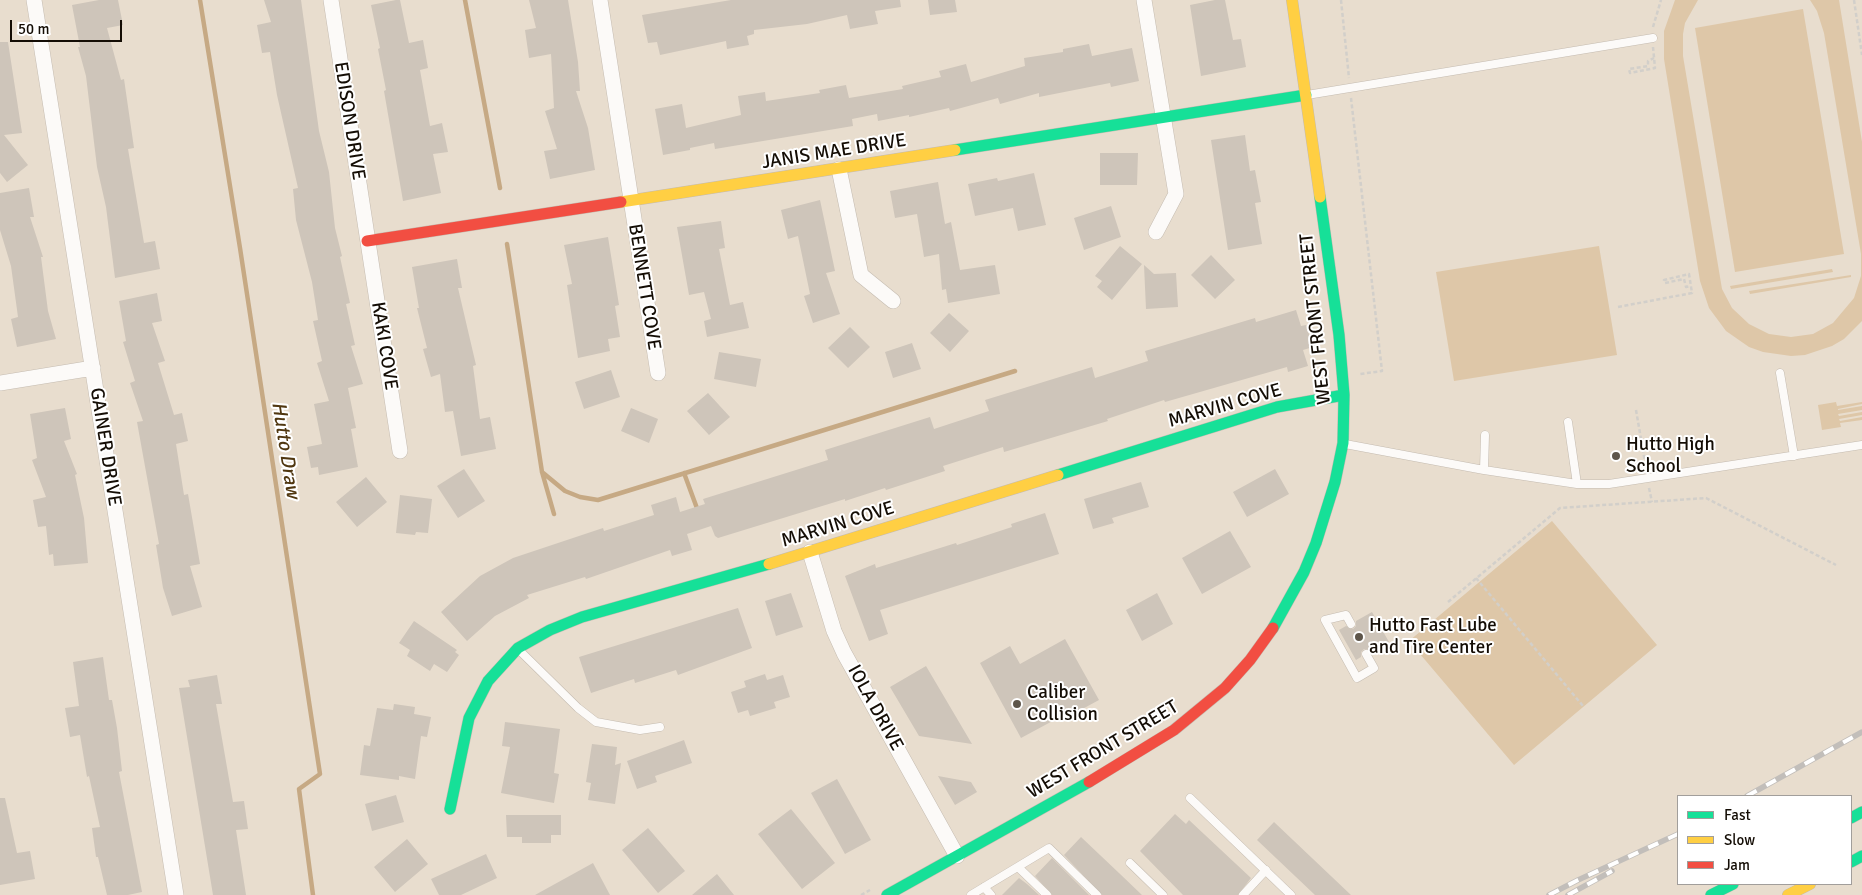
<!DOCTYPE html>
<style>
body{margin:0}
#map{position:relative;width:1862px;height:895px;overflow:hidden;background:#e8ddce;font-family:Signika,sans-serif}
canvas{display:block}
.legend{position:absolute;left:1677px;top:795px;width:175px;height:90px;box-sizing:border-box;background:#fff;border:1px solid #a19e9b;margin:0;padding:6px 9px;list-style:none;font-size:15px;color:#140d05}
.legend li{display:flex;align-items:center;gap:10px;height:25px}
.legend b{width:25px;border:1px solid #a19e9b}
.scale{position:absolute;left:10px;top:20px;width:112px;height:22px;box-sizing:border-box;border:2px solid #140d05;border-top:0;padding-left:6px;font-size:15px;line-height:18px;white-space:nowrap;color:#140d05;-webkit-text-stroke:4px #fff;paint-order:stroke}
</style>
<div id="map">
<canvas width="1862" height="895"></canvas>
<ul class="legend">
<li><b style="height:6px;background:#16e098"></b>Fast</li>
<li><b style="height:6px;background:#ffcf43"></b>Slow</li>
<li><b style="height:6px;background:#f24e42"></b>Jam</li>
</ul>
<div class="scale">50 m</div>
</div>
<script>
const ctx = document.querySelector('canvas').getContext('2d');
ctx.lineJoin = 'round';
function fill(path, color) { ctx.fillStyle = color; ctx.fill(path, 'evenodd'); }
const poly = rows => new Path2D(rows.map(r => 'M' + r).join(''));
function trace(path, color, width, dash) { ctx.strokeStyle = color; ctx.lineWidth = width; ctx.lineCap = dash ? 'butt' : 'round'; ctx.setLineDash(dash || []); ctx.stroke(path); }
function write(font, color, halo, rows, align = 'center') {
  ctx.font = font + ' Signika,sans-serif'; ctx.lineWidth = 4; ctx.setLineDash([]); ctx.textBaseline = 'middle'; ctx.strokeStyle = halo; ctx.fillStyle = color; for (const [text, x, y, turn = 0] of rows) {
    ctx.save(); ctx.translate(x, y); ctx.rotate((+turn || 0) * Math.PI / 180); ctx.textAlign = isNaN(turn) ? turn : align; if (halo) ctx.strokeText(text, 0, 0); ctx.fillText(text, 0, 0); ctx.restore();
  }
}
fill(poly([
 [1675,0,1698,0,1685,23,1683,34,1683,56,1722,289,1732,308,1749,324,1769,334,1791,337,1813,334,1833,323,1854,298,1861,276,1861,254,1824,33,1817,11,1810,0,1839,0,1862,142,1862,321,1844,339,1832,346,1805,355,1791,356,1763,352,1749,347,1726,331,1709,308,1700,281,1664,59,1664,31],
 [1803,9,1844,254,1735,272,1695,28],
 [1599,246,1617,355,1454,381,1436,272],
 [1832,269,1833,272,1731,289,1730,286],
 [1851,275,1851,277,1750,294,1749,291],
 [1836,402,1837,406,1862,402,1862,404,1838,409,1838,410,1862,406,1862,410,1838,414,1839,416,1862,412,1862,415,1839,419,1840,421,1862,417,1862,420,1840,423,1841,427,1822,430,1818,405],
 [1552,521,1657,645,1514,765,1409,641]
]), '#dec7a8');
trace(poly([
 [200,0,240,248,320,774,299,789,313,895],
 [465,0,500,188],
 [507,244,542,472,554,514],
 [542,472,565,491,580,497,598,500,1015,371],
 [684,473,698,511]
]), '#c6a984', 4.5);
fill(poly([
 [99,0,118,0,123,25,107,28,121,80,124,79,134,148,128,149,144,243,155,241,160,269,115,278,106,207,97,167,86,76,78,47,80,47,72,5],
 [264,0,301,0,319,131,329,172,335,228,342,256,340,257,350,303,346,304,355,345,351,346,363,384,348,388,356,428,351,429,358,467,319,475,318,467,311,468,307,447,322,444,314,404,329,401,317,363,322,361,313,321,318,320,312,282,296,220,293,189,298,188,277,95,270,52,262,53,257,25,271,22],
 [396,0,400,0,409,43,423,40,428,68,420,70,430,126,442,123,448,152,433,154,441,193,403,201,384,91,386,90,378,49,380,48,371,5],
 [529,0,568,0,578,62,580,91,576,91,588,128,595,170,550,179,544,151,557,149,545,111,554,108,551,54,529,58,525,30,536,28],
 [731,0,900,0,901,7,875,11,878,24,850,29,847,15,807,24,754,30,754,34,747,36,749,45,727,49,726,41,660,55,657,42,648,43,642,15],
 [928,0,955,0,957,12,930,15],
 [1215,0,1225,0,1233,40,1241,39,1246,67,1201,76,1190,5],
 [0,42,8,42,22,133,4,135,28,165,7,182,0,173],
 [1089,44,1092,56,1132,48,1139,81,1111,87,1110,83,1039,97,1039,93,1000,104,998,98,950,111,949,108,909,117,909,115,878,121,877,114,852,119,853,126,715,149,714,143,690,148,690,150,663,155,655,109,682,104,686,128,741,115,738,96,765,92,766,101,820,93,819,90,846,85,849,98,903,89,902,86,941,77,939,71,966,64,971,82,1025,66,1024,58,1063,52,1063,49],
 [1245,135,1250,171,1255,170,1261,202,1255,203,1262,244,1228,250,1211,140],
 [1100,153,1138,153,1137,185,1100,185],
 [1034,173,1046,225,1018,231,1013,208,975,216,968,184,997,178,998,181],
 [938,182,945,224,951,222,960,270,995,265,1000,294,948,303,946,289,942,290,939,254,924,257,917,214,895,218,890,191],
 [29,188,34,217,30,217,43,257,41,257,48,311,56,339,17,347,11,319,18,317,11,266,0,230,0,193],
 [820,200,835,271,826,273,840,314,813,323,804,296,810,294,798,236,788,239,781,210],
 [1111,206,1121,237,1084,250,1074,218],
 [721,221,725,248,719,249,730,305,743,302,749,328,707,337,704,321,711,319,704,292,689,295,677,227],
 [608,237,619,305,615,306,620,337,608,339,610,351,578,358,567,285,572,284,564,245],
 [1120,246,1142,264,1112,300,1097,287,1102,281,1095,276],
 [1211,255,1235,280,1215,299,1191,275],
 [457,259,462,288,458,288,476,365,473,366,480,419,490,417,496,449,461,456,453,411,445,412,440,374,431,377,423,349,427,348,417,308,419,308,412,267],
 [1144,265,1154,274,1176,273,1178,307,1146,309],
 [157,293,162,321,152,323,165,361,158,363,174,415,182,413,188,441,176,444,184,495,188,494,200,564,190,566,202,607,172,616,163,588,156,545,159,544,137,422,143,421,130,383,135,381,123,342,126,341,119,301],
 [1296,310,1301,326,1306,325,1313,347,1303,350,1308,366,1288,372,1287,367,1165,402,1164,400,1107,419,1108,421,1004,452,1003,447,943,466,945,471,886,490,885,488,845,501,845,499,718,538,715,536,711,526,687,534,692,550,672,556,670,550,586,579,585,577,527,595,529,598,495,616,467,641,441,612,480,576,513,558,603,528,604,531,654,515,651,505,676,497,680,512,705,504,703,499,828,460,825,450,930,417,934,429,989,411,985,400,1024,388,1092,367,1095,378,1148,361,1145,351,1255,318,1256,322],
 [949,313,969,331,950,352,930,333],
 [850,327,870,347,848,368,828,348],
 [912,343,921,369,893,378,885,352],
 [719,352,761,359,756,387,714,379],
 [611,370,620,397,584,409,575,382],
 [708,393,730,417,709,435,687,411],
 [65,408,71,439,64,441,77,474,75,475,84,518,88,563,54,566,53,554,49,555,46,526,38,527,33,500,46,497,32,460,37,458,30,414],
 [631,408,658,419,649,443,621,431],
 [464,469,485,501,458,518,437,486],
 [1275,469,1289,494,1247,517,1233,492],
 [366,477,387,502,357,527,336,502],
 [1141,482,1149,507,1112,518,1114,523,1093,529,1084,499],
 [400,495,432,499,428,533,416,532,415,535,396,533],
 [1045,513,1059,554,880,610,888,634,869,641,845,576,875,564,876,568,956,543,957,545,1012,527,1011,524],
 [1230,531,1251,567,1202,594,1182,558],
 [791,593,803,627,776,636,765,601],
 [1157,593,1173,624,1142,641,1126,610],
 [738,608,752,648,678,675,676,670,635,683,634,679,591,693,579,657],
 [1372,612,1389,642,1371,652,1364,649,1361,652,1361,657,1356,660,1339,630,1346,626,1353,629,1356,626,1356,621],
 [414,621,457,650,455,652,459,655,447,672,434,664,430,671,407,656,410,650,399,643],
 [1065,639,1099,700,1062,720,1060,717,1021,738,980,663,1010,646,1020,664],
 [103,657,109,700,112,700,117,728,122,771,119,772,142,892,128,895,107,895,98,857,96,857,92,828,100,827,89,776,87,777,80,735,70,737,65,708,79,706,73,662],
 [926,666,972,744,919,736,890,687],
 [765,674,767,680,783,675,790,697,774,702,776,708,750,716,748,710,738,713,731,692,746,687,744,681],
 [217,675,222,704,216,704,233,802,244,801,248,829,236,830,246,895,213,895,179,688,190,687,188,680],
 [394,704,415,707,414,714,431,717,427,737,421,736,415,779,399,776,399,780,360,775,364,745,370,746,377,708,393,710],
 [505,722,560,729,554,773,559,774,554,803,501,793,510,747,502,746],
 [684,740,692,763,655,776,657,782,637,789,627,761],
 [592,744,617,747,615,765,621,763,615,804,588,800,591,783,586,782],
 [938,776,971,782,977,792,955,805],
 [837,779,871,840,845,854,811,793],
 [396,795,404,822,372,831,365,804],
 [0,798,5,798,17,853,30,851,35,879,0,885],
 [791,809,835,863,802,889,758,834],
 [1175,814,1186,824,1189,820,1251,878,1238,895,1183,895,1140,851],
 [506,815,561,815,561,835,551,835,551,843,522,843,522,837,507,837],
 [1274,822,1351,895,1315,895,1257,840],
 [648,828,685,871,658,893,622,850],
 [1081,837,1119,873,1142,895,1102,895,1064,855],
 [407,839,428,864,395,892,374,867],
 [486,854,497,878,461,895,439,895,431,879],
 [1052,858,1089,895,1052,895,1035,876],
 [593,863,610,895,535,895],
 [717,874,734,895,692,895],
 [1019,878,1027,884,1039,895,1002,895]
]), '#cec5ba');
const lane = poly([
 [1307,95,1653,38],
 [1780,373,1794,456],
 [1568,422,1577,484],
 [1345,444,1484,470,1577,484,1609,484,1862,445],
 [1484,470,1485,435],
 [1351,624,1346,615,1325,620,1357,678,1374,668,1366,654],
 [519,650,578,708,596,722,640,730,660,727],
 [1190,798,1291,895],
 [1130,863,1163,895],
 [1018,867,1047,895],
 [984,887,991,895],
 [971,895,1049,848,1097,895],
 [1243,895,1266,870]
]);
const street = poly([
 [34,0,176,895],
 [331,0,400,451],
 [600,0,658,373],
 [1144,0,1176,194,1156,232],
 [839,169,861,275,893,301],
 [0,383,93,368],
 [810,552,834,631,844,653,957,856]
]);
const fast = poly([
 [955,150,1306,95],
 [1058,475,1277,407,1344,395],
 [1273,628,1304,572,1316,543,1335,482,1343,443,1344,395,1339,335,1320,197],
 [450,809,469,718,488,681,518,648,550,630,582,617,769,564],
 [1851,818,1862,812],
 [1851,862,1862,856],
 [887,895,1089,782],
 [1711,895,1733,884]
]);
const slow = poly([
 [1292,0,1320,197],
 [621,202,955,150],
 [769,564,1058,475],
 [1788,895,1810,884]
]);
const jam = poly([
 [367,241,621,202],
 [1089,782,1174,730,1225,688,1250,660,1273,628]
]);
trace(lane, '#c4bbb0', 9);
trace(street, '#c4bbb0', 16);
trace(fast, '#c4bbb0', 12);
trace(slow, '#c4bbb0', 12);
trace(jam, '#c4bbb0', 12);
trace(poly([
 [1341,0,1349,78],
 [1854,0,1862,55],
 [1653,27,1661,0],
 [1653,47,1655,68,1630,73,1629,69,1648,66,1648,61,1654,58],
 [1351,98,1382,371,1360,374],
 [1618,307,1692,293,1689,274,1664,280,1665,283,1684,279,1686,287,1690,286],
 [1636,410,1646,468],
 [1649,488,1652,502],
 [1476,578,1583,706],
 [1448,602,1560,508,1706,498,1836,565],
 [861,895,870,890]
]), '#d2cfca', 2.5, [4, 2.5]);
trace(lane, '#fcfaf8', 8);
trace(street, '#fcfaf8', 15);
trace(fast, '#16e098', 11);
trace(slow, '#ffcf43', 11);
trace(jam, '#f24e42', 11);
const rail = poly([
 [1747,796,1862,732],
 [1549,895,1578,880,1678,834],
 [1568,895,1612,871]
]);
trace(rail, '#c2beba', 5.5);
trace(rail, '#fff', 4, [11]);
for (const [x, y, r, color] of [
 [1616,456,5,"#5e564b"],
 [1359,637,5,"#5e564b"],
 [1017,704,5,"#5e564b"]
]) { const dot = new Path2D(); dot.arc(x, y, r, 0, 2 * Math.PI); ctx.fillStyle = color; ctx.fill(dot); trace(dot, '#fff', 2); }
write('19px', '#140d05', '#fff', [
 ["EDISON DRIVE",349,121,81],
 ["JANIS MAE DRIVE",834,152,-9],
 ["BENNETT COVE",644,287,81],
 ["WEST FRONT STREET",1316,319,-96],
 ["KAKI COVE",384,346,81],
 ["MARVIN COVE",1225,406,-16],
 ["GAINER DRIVE",105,447,81],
 ["MARVIN COVE",838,525,-17],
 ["IOLA DRIVE",875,708,61],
 ["WEST FRONT STREET",1103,750,-31]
]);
write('19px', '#140d05', '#fff', [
 ["Hutto High",1626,445],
 ["School",1626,467],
 ["Hutto Fast Lube",1369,626],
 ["and Tire Center",1369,648],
 ["Caliber",1027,693],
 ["Collision",1027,715]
], 'left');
write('italic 20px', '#503710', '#fff', [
 ["Hutto Draw",285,450,81]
]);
</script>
